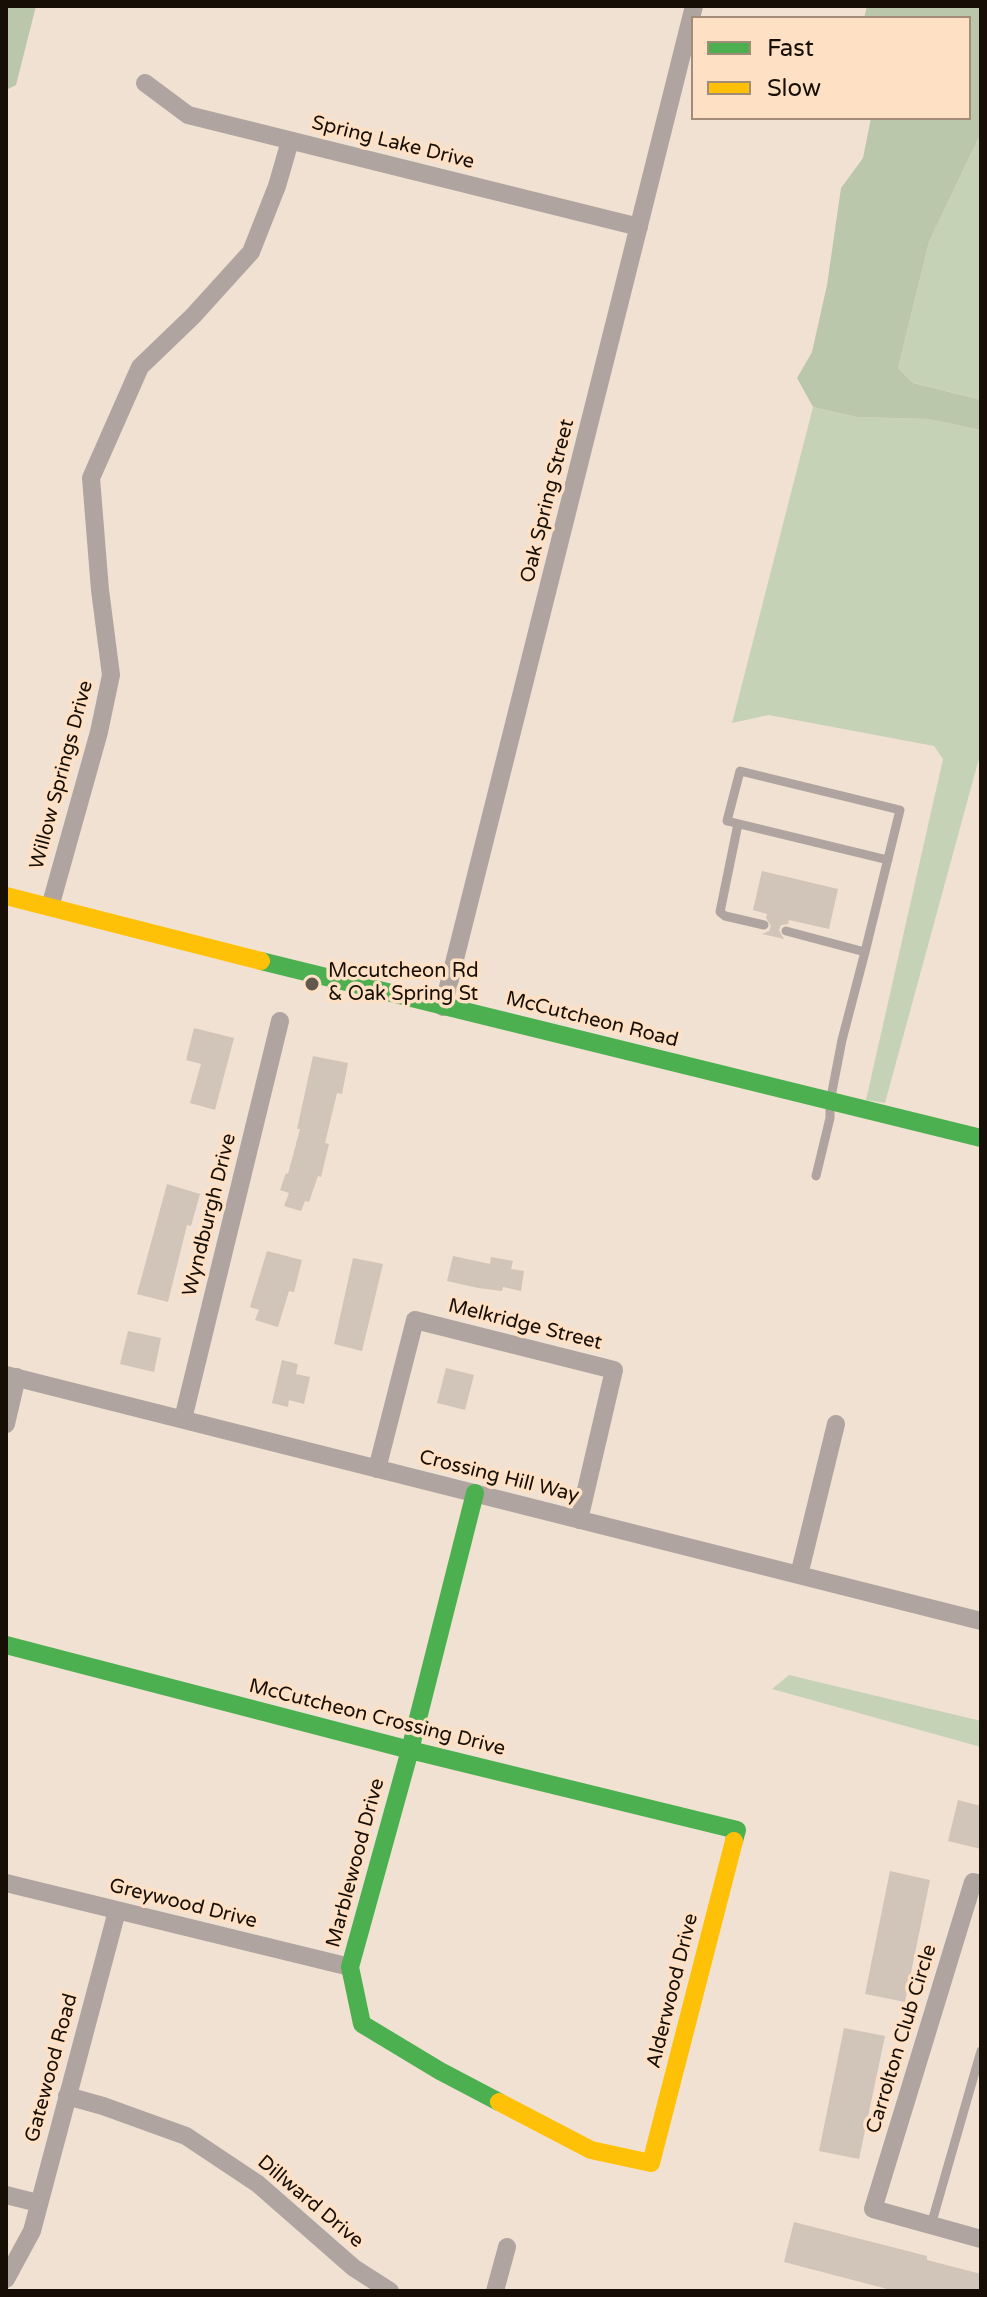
<!DOCTYPE html>
<style>
body{margin:0}
#map{position:relative;width:987px;height:2297px;overflow:hidden;background:#f1e1d2;font-family:"Varela Round",sans-serif}
canvas{display:block}
.frame{position:absolute;inset:0;border:8px solid #170e05;pointer-events:none}
.legend{position:absolute;left:691px;top:16px;width:280px;height:104px;box-sizing:border-box;background:#fee0c5;border:2px solid #a28c78;margin:0;padding:10px 14px;list-style:none;font-size:24px;color:#170e05}
.legend li{display:flex;align-items:center;gap:16px;height:40px}
.legend b{width:40px;border:2px solid #a28c78}
</style>
<div id="map">
<canvas width="987" height="2297"></canvas>
<div class="frame"></div>
<ul class="legend">
<li><b style="height:10px;background:#4caf50"></b>Fast</li>
<li><b style="height:10px;background:#ffc107"></b>Slow</li>
</ul>
</div>
<script>
const ctx = document.querySelector('canvas').getContext('2d');
ctx.lineJoin = 'round';
function fill(path, color) { ctx.fillStyle = color; ctx.fill(path, 'evenodd'); }
const poly = rows => new Path2D(rows.map(r => 'M' + r).join(''));
function trace(path, color, width, dash) { ctx.strokeStyle = color; ctx.lineWidth = width; ctx.lineCap = dash ? 'butt' : 'round'; ctx.setLineDash(dash || []); ctx.stroke(path); }
function write(font, color, halo, rows, align = 'center') {
  ctx.font = font + ' "Varela Round",sans-serif'; ctx.lineWidth = 7; ctx.setLineDash([]); ctx.textBaseline = 'middle'; ctx.strokeStyle = halo; ctx.fillStyle = color; for (const [text, x, y, turn = 0] of rows) {
    ctx.save(); ctx.translate(x, y); ctx.rotate((+turn || 0) * Math.PI / 180); ctx.textAlign = isNaN(turn) ? turn : align; if (halo) ctx.strokeText(text, 0, 0); ctx.fillText(text, 0, 0); ctx.restore();
  }
}
fill(poly([
 [981,137,981,400,913,383,898,368,929,242,978,139],
 [813,407,857,417,928,419,981,430,981,751,885,1103,866,1100,943,759,934,746,769,715,732,723],
 [789,1675,981,1721,981,1747,772,1689]
]), '#c6d2b6');
fill(poly([
 [6,6,36,6,16,85,6,90],
 [867,6,981,6,981,137,978,139,929,242,898,368,913,383,981,400,981,430,928,419,857,417,813,407,797,378,812,352,827,285,841,188,863,158,871,118,969,118,969,18,864,18]
]), '#bbc7ab');
fill(poly([
 [762,871,838,889,829,929,789,920,788,924,781,925,779,930,784,939,762,934,769,931,771,926,766,918,767,914,753,910],
 [194,1028,234,1038,215,1110,190,1103,201,1064,186,1060],
 [313,1056,348,1063,342,1094,337,1093,325,1143,329,1144,321,1177,318,1176,309,1202,305,1201,301,1211,284,1206,289,1193,280,1190,286,1173,288,1174,300,1129,297,1129],
 [167,1184,200,1194,191,1226,187,1225,168,1302,137,1294],
 [267,1251,302,1260,294,1292,289,1291,278,1327,255,1320,259,1310,250,1307],
 [453,1256,490,1264,491,1257,513,1261,511,1269,524,1271,521,1291,503,1287,502,1291,478,1288,447,1281],
 [353,1258,383,1264,362,1351,334,1344],
 [128,1331,161,1338,154,1372,120,1364],
 [282,1360,298,1364,296,1374,310,1377,304,1404,289,1400,288,1407,272,1403],
 [446,1368,474,1375,465,1410,437,1403],
 [958,1800,981,1806,981,1849,948,1841],
 [890,1871,930,1880,905,2002,865,1994],
 [844,2028,885,2036,859,2159,819,2151],
 [794,2222,927,2256,927,2260,981,2274,981,2291,895,2291,784,2262]
]), '#d1c4b9');
trace(poly([
 [738,824,720,912,725,916,764,925],
 [786,931,865,952],
 [816,1176,830,1118,830,1102,842,1040,865,952,900,810,740,771,727,821,888,860],
 [931,2225,981,2051]
]), '#afa49f', 9);
trace(poly([
 [145,83,188,115,639,227],
 [50,907,99,732,111,675,100,590,91,478,140,367,193,316,251,252,277,186,290,141],
 [443,1007,694,6],
 [6,1375,981,1621],
 [183,1419,280,1021],
 [6,1424,17,1377],
 [377,1469,415,1320,614,1370,579,1520],
 [799,1575,836,1424],
 [6,1883,350,1967],
 [981,1884,973,1882,873,2209,981,2239],
 [67,2096,103,2106,186,2136,258,2184,354,2268,390,2291],
 [6,2195,38,2203],
 [6,2279,32,2231,117,1911],
 [495,2291,507,2247]
]), '#afa49f', 18);
trace(poly([
 [261,961,981,1138],
 [475,1493,410,1750,350,1967,362,2024,440,2071,499,2102],
 [6,1645,410,1750,737,1830,734,1841]
]), '#4caf50', 18);
trace(poly([
 [6,896,261,961],
 [499,2102,591,2150,651,2163,734,1841]
]), '#ffc107', 18);
for (const [x, y, r, color] of [
 [312,984,8,"#63584d"]
]) { const dot = new Path2D(); dot.arc(x, y, r, 0, 2 * Math.PI); ctx.fillStyle = color; ctx.fill(dot); trace(dot, '#fee0c5', 3); }
write('20px', '#170e05', '#fee0c5', [
 ["Spring Lake Drive",393,143,14],
 ["Oak Spring Street",548,501,-76],
 ["Willow Springs Drive",62,775,-75],
 ["McCutcheon Road",592,1020,14],
 ["Wyndburgh Drive",210,1215,-76],
 ["Melkridge Street",525,1325,14],
 ["Crossing Hill Way",499,1477,14],
 ["McCutcheon Crossing Drive",377,1718,14],
 ["Marblewood Drive",356,1863,-75],
 ["Greywood Drive",183,1904,14],
 ["Alderwood Drive",673,1991,-76],
 ["Carrolton Club Circle",902,2039,-73],
 ["Gatewood Road",52,2068,-75],
 ["Dillward Drive",310,2202,40]
]);
write('20px', '#170e05', '#fee0c5', [
 ["Mccutcheon Rd",328,972],
 ["& Oak Spring St",328,995]
], 'left');
</script>
